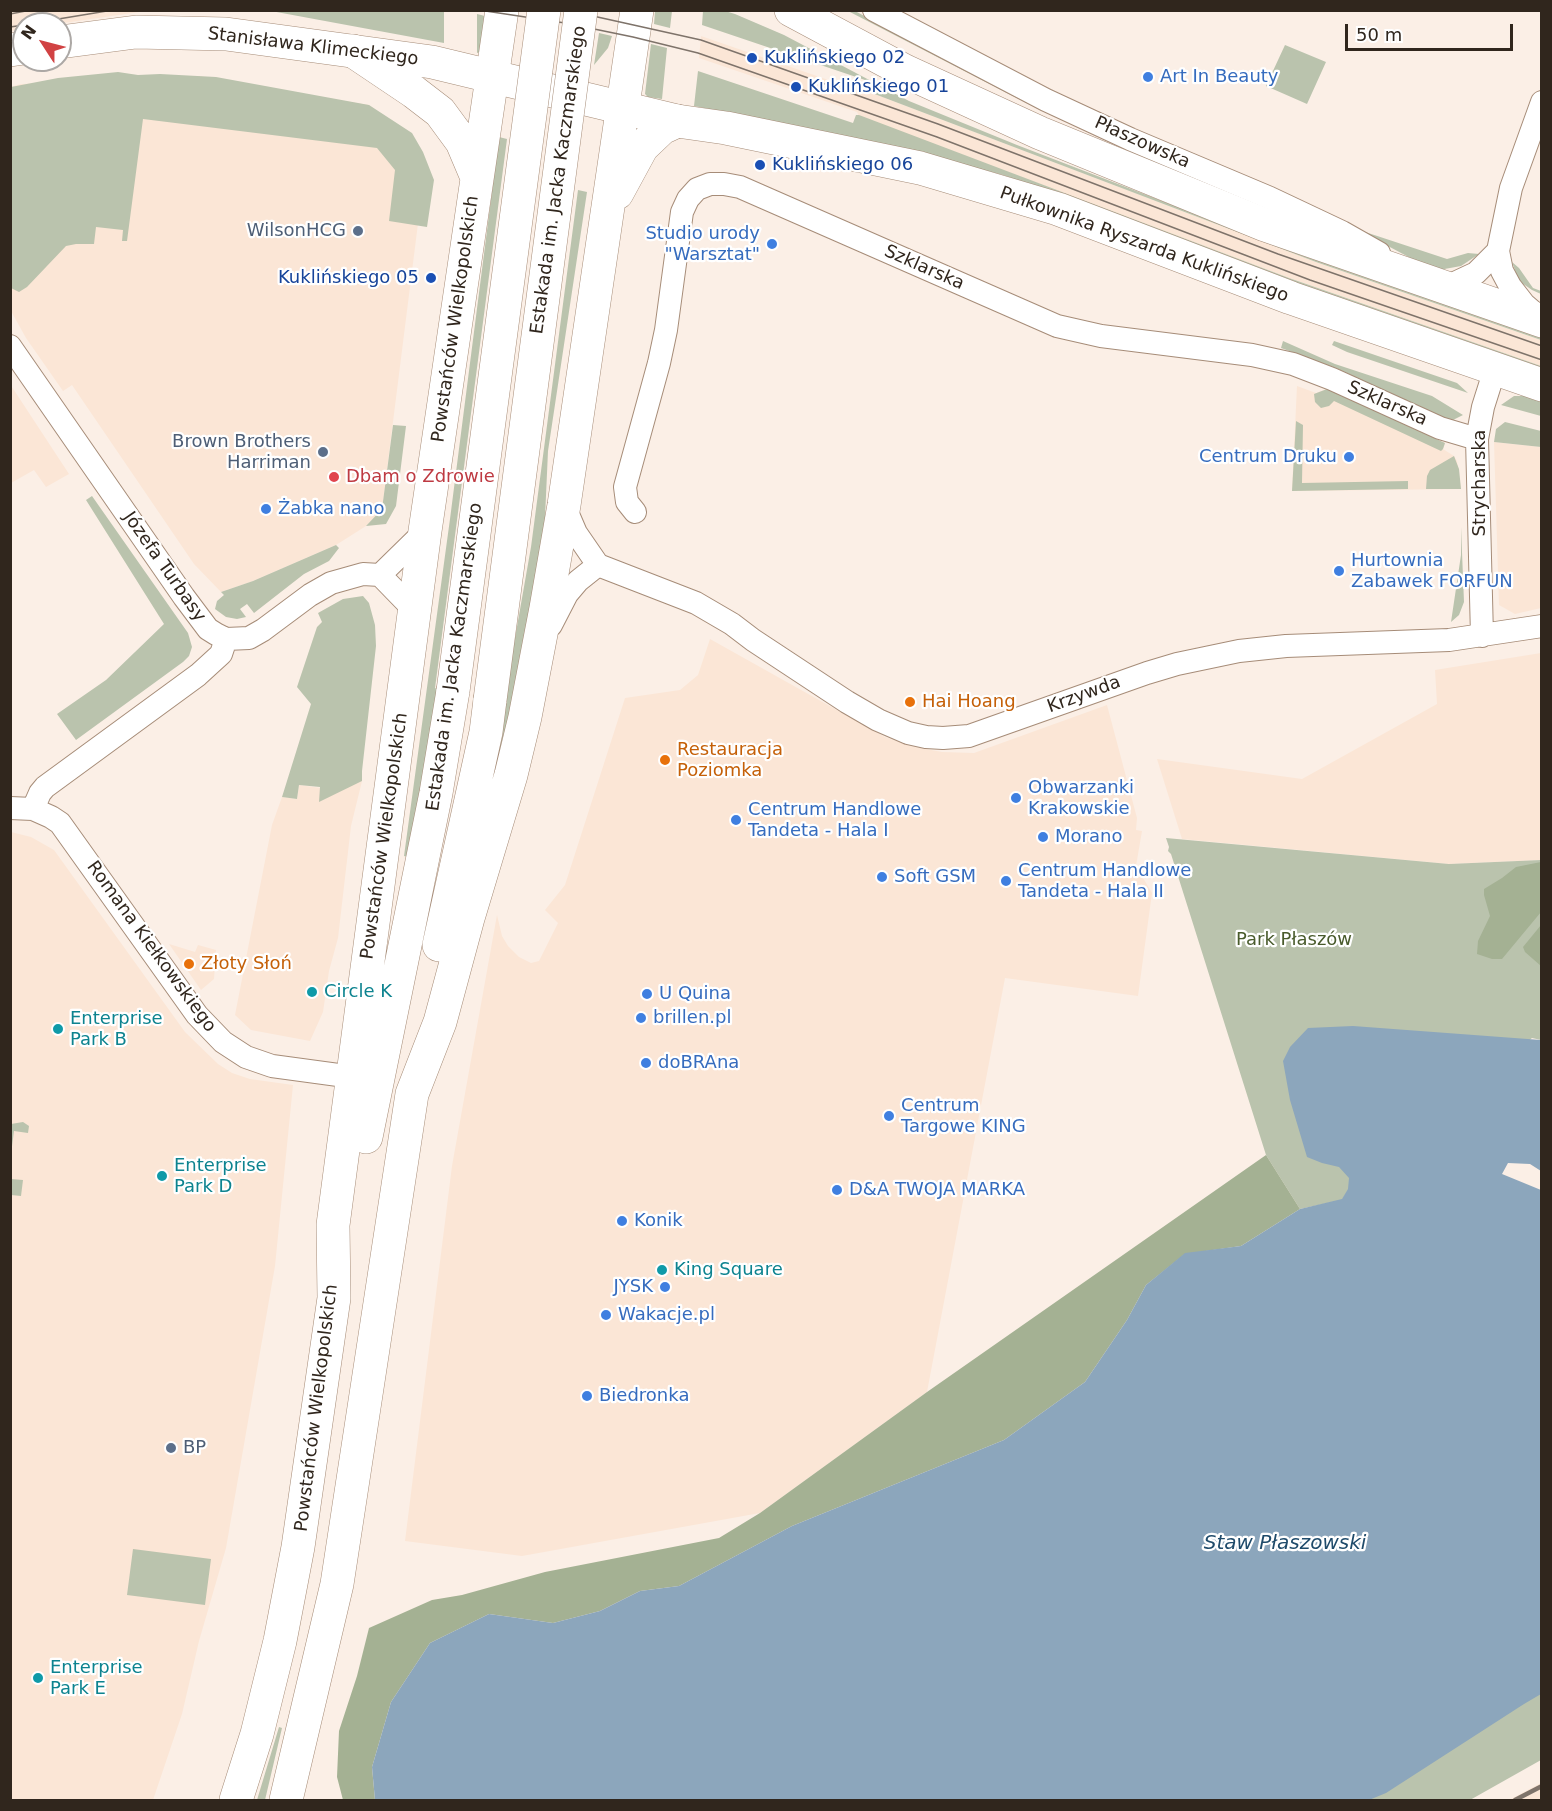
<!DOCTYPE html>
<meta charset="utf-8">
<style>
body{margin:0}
#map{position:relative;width:1552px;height:1811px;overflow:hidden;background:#fbefe6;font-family:"DejaVu Sans",sans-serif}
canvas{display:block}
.frame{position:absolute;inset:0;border:12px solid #30261d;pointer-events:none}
.north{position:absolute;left:12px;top:12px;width:60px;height:60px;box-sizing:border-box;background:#fff;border:2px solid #aca8a5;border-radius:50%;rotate:306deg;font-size:16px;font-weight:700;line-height:24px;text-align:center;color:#30261d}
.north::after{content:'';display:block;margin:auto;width:21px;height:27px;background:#d14243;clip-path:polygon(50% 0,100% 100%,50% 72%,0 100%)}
.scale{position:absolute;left:1345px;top:24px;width:168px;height:27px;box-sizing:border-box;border:3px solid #30261d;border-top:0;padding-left:8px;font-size:18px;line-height:21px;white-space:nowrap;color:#30261d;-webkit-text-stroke:4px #fff;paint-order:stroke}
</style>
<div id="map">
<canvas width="1552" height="1811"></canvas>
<div class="frame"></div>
<div class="north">N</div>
<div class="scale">50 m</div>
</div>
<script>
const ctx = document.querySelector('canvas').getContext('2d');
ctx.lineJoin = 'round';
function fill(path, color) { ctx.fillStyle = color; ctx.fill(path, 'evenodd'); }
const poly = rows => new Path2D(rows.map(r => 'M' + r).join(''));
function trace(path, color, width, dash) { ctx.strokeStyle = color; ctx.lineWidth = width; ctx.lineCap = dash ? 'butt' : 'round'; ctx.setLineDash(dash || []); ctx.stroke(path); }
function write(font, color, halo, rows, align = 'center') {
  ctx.font = font + ' "DejaVu Sans",sans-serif'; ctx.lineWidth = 4.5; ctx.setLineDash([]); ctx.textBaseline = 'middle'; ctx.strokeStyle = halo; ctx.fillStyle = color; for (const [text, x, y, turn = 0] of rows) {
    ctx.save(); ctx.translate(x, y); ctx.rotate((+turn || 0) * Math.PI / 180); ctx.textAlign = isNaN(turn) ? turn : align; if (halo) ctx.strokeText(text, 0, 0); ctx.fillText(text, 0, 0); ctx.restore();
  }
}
fill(poly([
 [11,11,146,11,57,24,24,24,24,29,11,31],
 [701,36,863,92,864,90,1316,262,1541,340,1541,366,1289,278,859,116,857,112,699,58],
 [199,76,369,105,409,136,426,160,382,509,366,526,336,545,253,581,221,592,194,564,72,385,63,391,26,338,11,311,10,87,21,84],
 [10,384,69,474,46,487,34,470,11,483],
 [1297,386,1316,393,1327,389,1445,443,1443,449,1454,456,1457,461,1461,489,1292,491],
 [1494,442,1541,447,1541,608,1515,614,1499,605],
 [710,639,885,737,910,746,942,752,974,753,1107,705,1137,818,1136,830,1142,831,1136,866,1152,893,1138,996,1005,978,927,1392,760,1513,522,1556,405,1541,452,1166,497,915,502,936,508,946,519,957,531,963,539,961,558,923,545,910,565,885,625,698,680,690,698,675],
 [1541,653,1541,860,1449,864,1182,839,1157,759,1302,779,1437,704,1435,670],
 [362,781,351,826,338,938,329,971,323,1012,310,1041,251,1030,235,1015,272,825,282,797,297,799,299,785,321,788,320,797],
 [11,832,31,837,54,850,185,1032,218,1064,232,1073,250,1079,293,1085,275,1266,226,1548,199,1641,182,1714,153,1800,11,1800],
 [169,944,195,952,198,945,216,950,214,979,201,990],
 [1541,1783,1541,1800,1509,1800]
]), '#fbe6d6');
fill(poly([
 [432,10,444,12,444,43,271,11],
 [655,11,672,11,670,28,654,24],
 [703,11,725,11,735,14,784,35,909,101,1017,145,1170,204,1541,337,1541,340,1316,262,864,90,868,81,702,25],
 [848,11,855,11,926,49,1236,197,1138,155,1036,108],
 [477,14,485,16,480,52,477,53],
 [599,33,612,36,608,48,594,65],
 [651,44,667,48,662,99,648,97,645,94],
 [1285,45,1326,62,1307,104,1266,86],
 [698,71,853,123,856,115,859,115,1289,278,1541,366,1541,370,1372,309,1371,311,1058,194,1003,175,885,144,694,106],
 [118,72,138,75,160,74,216,77,369,105,412,133,423,152,434,180,427,227,389,221,395,170,377,148,143,119,127,241,122,241,123,230,96,227,94,244,76,244,66,246,27,287,19,292,11,288,11,87,58,78],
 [499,137,507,139,435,688,437,689,430,741,408,857,404,856,450,519],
 [578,190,587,192,548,451,544,540,510,713,478,848,531,547],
 [1356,229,1447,259,1468,253,1479,254,1461,266,1439,270,1418,262],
 [1512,262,1519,268,1533,288,1541,291,1541,294,1532,290,1519,281],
 [1283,341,1335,364,1432,396,1463,415,1453,420,1439,416,1336,368,1281,348],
 [1334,341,1457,383,1468,393,1347,352,1332,345],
 [1327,389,1445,443,1443,449,1441,451,1334,401,1329,406,1321,408,1315,402,1314,394],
 [1514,396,1527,396,1541,400,1541,416,1501,405],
 [1296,421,1303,425,1302,483,1408,481,1408,489,1292,491],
 [1505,422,1541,431,1541,447,1494,442,1496,429],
 [393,425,406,426,396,506,386,524,366,526,382,509],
 [1454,456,1459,469,1461,489,1426,489,1427,476,1430,470],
 [92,496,188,633,192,647,189,656,183,662,76,740,57,714,106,680,164,624,86,500],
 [1461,527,1464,602,1459,615,1451,622,1461,555],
 [336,545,339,548,329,561,304,574,254,613,247,604,240,609,246,617,237,619,226,617,215,609,217,601,224,595,221,592,253,581],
 [363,596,369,603,375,625,376,646,362,771,362,781,319,802,320,787,299,785,297,799,282,797,311,704,297,687,317,627,322,622,318,613,343,599],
 [1166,838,1449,864,1541,860,1541,1040,1532,1038,1350,1178,1349,1189,1342,1200,1300,1209,1266,1155,1171,854,1168,851,1169,847],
 [23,1122,29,1126,28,1133,14,1131,11,1154,11,1124],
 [11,1179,23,1180,21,1196,11,1195],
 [133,1549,211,1559,205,1605,127,1595],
 [1541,1678,1541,1760,1470,1800,1290,1800],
 [279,1727,282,1728,265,1800,257,1800]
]), '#bac3ad');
fill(poly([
 [1541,862,1541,912,1502,959,1492,959,1477,954,1478,941,1490,916,1484,895,1484,889,1502,878,1516,867],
 [1541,925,1541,966,1525,952,1523,947],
 [1266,1155,1300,1209,1241,1246,1185,1254,1146,1285,1127,1320,1085,1382,1004,1440,792,1526,679,1586,640,1591,600,1611,553,1623,489,1614,430,1643,391,1702,372,1767,375,1800,343,1800,337,1777,339,1731,357,1676,369,1628,432,1600,462,1595,545,1572,719,1538,760,1513,927,1392]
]), '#a4b193');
fill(poly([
 [1353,1026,1541,1040,1541,1171,1530,1164,1508,1163,1502,1174,1541,1190,1541,1694,1524,1704,1386,1793,1369,1800,375,1800,372,1767,391,1702,430,1643,489,1614,553,1623,600,1611,640,1591,679,1586,792,1526,1004,1440,1085,1382,1127,1320,1146,1285,1185,1253,1241,1246,1300,1209,1342,1199,1348,1189,1349,1178,1339,1167,1322,1163,1307,1157,1290,1100,1283,1061,1290,1047,1308,1028]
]), '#8ca6bc');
const minor = poly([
 [874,10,1046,100,1130,139,1270,198,1342,232,1379,253],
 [1444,288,1476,273,1498,251],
 [1538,316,1524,304,1510,286,1502,271,1498,251,1511,188,1542,102],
 [10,346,184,597,208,629,216,634,226,639,249,638,263,630,310,595,331,583,363,574,380,575,415,611],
 [564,505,576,533,598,565,696,603,732,624,753,640,847,702,878,720,908,733,926,737,943,738,969,736,1147,673,1177,664,1239,651,1286,646,1449,640,1542,626],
 [635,512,627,502,625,487,659,363,666,330,682,212,688,199,697,189,710,184,724,184,740,187,1057,326,1101,336,1252,355,1293,364,1332,379,1440,428,1477,439],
 [380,575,425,531],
 [551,625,567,594,578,581,598,565],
 [1482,636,1477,439,1483,407,1495,369],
 [10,808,33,809,51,817,60,823,197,1015,223,1042,246,1057,272,1066,353,1077],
 [33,809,40,793,45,787,198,675,221,654,226,639]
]);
const secondary = poly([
 [353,51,414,92,440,112,462,142,476,175],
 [617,193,642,147,662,128,677,121],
 [439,945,486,732,490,700],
 [366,1137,436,793,453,691],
 [236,1800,257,1734,280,1641,298,1547,334,1298,333,1225,425,531,502,10],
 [286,1800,337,1584,412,1094,440,1022,468,918,511,775,525,717,546,608,564,505,637,10]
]);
const primary = poly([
 [791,10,905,71,1040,133,1265,225,1542,321],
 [60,42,136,32,226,34,432,62,677,121,726,128,920,168,1058,209,1291,298,1542,385],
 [10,50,24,48]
]);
trace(minor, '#a68c78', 24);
trace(secondary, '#a68c78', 34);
trace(primary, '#a68c78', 34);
trace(minor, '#fff', 22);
trace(secondary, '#fff', 33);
trace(primary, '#fff', 33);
trace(poly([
 [479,10,565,23,633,37,698,53,937,137,1310,280,1542,360],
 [566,10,701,40,938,124,1278,254,1542,346],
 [10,14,31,10],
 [28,24,113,10],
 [10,27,24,25]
]), '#7e736a', 1.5);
trace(poly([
 [1515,1800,1542,1786]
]), '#7e736a', 4.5);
const secondaryBridge = poly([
 [453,691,544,10],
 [490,700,581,10]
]);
trace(secondaryBridge, '#a68c78', 34, []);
trace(secondaryBridge, '#fff', 33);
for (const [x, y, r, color] of [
 [752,58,6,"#1a4fb4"],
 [1148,77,6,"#3f7fe0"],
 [796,87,6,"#1a4fb4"],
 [760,165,6,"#1a4fb4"],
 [358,231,6,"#5c6f8a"],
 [772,244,6,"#3f7fe0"],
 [431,278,6,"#1a4fb4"],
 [323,452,6,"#5c6f8a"],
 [1349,457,6,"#3f7fe0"],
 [334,477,6,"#e0444e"],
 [266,509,6,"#3f7fe0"],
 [1339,571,6,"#3f7fe0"],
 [910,702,6,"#e8710a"],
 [665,760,6,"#e8710a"],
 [1016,798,6,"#3f7fe0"],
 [736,820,6,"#3f7fe0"],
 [1043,837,6,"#3f7fe0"],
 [882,877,6,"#3f7fe0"],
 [1006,881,6,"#3f7fe0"],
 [189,964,6,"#e8710a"],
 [312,992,6,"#0f9aa8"],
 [647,994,6,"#3f7fe0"],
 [641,1018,6,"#3f7fe0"],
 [58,1029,6,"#0f9aa8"],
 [646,1063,6,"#3f7fe0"],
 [889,1116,6,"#3f7fe0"],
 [162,1176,6,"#0f9aa8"],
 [837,1190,6,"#3f7fe0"],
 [622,1221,6,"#3f7fe0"],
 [662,1270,6,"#0f9aa8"],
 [665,1287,6,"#3f7fe0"],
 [606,1315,6,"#3f7fe0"],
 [587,1396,6,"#3f7fe0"],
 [171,1448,6,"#5c6f8a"],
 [38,1678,6,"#0f9aa8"]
]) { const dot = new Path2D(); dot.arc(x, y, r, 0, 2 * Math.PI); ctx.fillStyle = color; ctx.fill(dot); trace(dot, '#fff', 2); }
write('18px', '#30261d', '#fff', [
 ["Stanisława Klimeckiego",313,47,7],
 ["Płaszowska",1142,143,24],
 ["Estakada im. Jacka Kaczmarskiego",559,180,-82],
 ["Pułkownika Ryszarda Kuklińskiego",1144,245,20],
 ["Szklarska",924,268,24],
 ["Powstańców Wielkopolskich",456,319,-82],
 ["Szklarska",1387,404,24],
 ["Strycharska",1480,483,-90],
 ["Józefa Turbasy",164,567,55],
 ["Estakada im. Jacka Kaczmarskiego",455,657,-82],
 ["Krzywda",1084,695,-20],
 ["Powstańców Wielkopolskich",385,836,-82],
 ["Romana Kiełkowskiego",151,947,54],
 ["Powstańców Wielkopolskich",317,1408,-83]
]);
write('18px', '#164399', '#fff', [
 ["Kuklińskiego 02",764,58],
 ["Kuklińskiego 01",808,87],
 ["Kuklińskiego 06",772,165],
 ["Kuklińskiego 05",419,278,"right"]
], 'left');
write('18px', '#366cbe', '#fff', [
 ["Art In Beauty",1160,77],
 ["Studio urody",760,234,"right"],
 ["\"Warsztat\"",760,255,"right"],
 ["Centrum Druku",1337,457,"right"],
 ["Żabka nano",278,509],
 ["Hurtownia",1351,561],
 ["Zabawek FORFUN",1351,582],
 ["Obwarzanki",1028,788],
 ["Krakowskie",1028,809],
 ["Centrum Handlowe",748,810],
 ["Tandeta - Hala I",748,831],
 ["Morano",1055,837],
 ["Centrum Handlowe",1018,871],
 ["Tandeta - Hala II",1018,892],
 ["Soft GSM",894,877],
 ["U Quina",659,994],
 ["brillen.pl",653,1018],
 ["doBRAna",658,1063],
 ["Centrum",901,1106],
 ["Targowe KING",901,1127],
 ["D&A TWOJA MARKA",849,1190],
 ["Konik",634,1221],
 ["JYSK",653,1287,"right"],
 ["Wakacje.pl",618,1315],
 ["Biedronka",599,1396]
], 'left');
write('18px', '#4e5e75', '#fff', [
 ["WilsonHCG",346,231],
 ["Brown Brothers",311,442],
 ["Harriman",311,463],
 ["BP",183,1448,"left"]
], 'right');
write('18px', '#be3a42', '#fff', [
 ["Dbam o Zdrowie",346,477]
], 'left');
write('18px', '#c56008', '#fff', [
 ["Hai Hoang",922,702],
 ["Restauracja",677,750],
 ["Poziomka",677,771],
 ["Złoty Słoń",201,964]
], 'left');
write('18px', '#495b2c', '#fff', [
 ["Park Płaszów",1294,940]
]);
write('18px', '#0d838f', '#fff', [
 ["Circle K",324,992],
 ["Enterprise",70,1019],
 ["Park B",70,1040],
 ["Enterprise",174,1166],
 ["Park D",174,1187],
 ["King Square",674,1270],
 ["Enterprise",50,1668],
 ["Park E",50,1689]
], 'left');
write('italic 20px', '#1f4b6b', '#fff', [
 ["Staw Płaszowski",1285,1544]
]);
</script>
